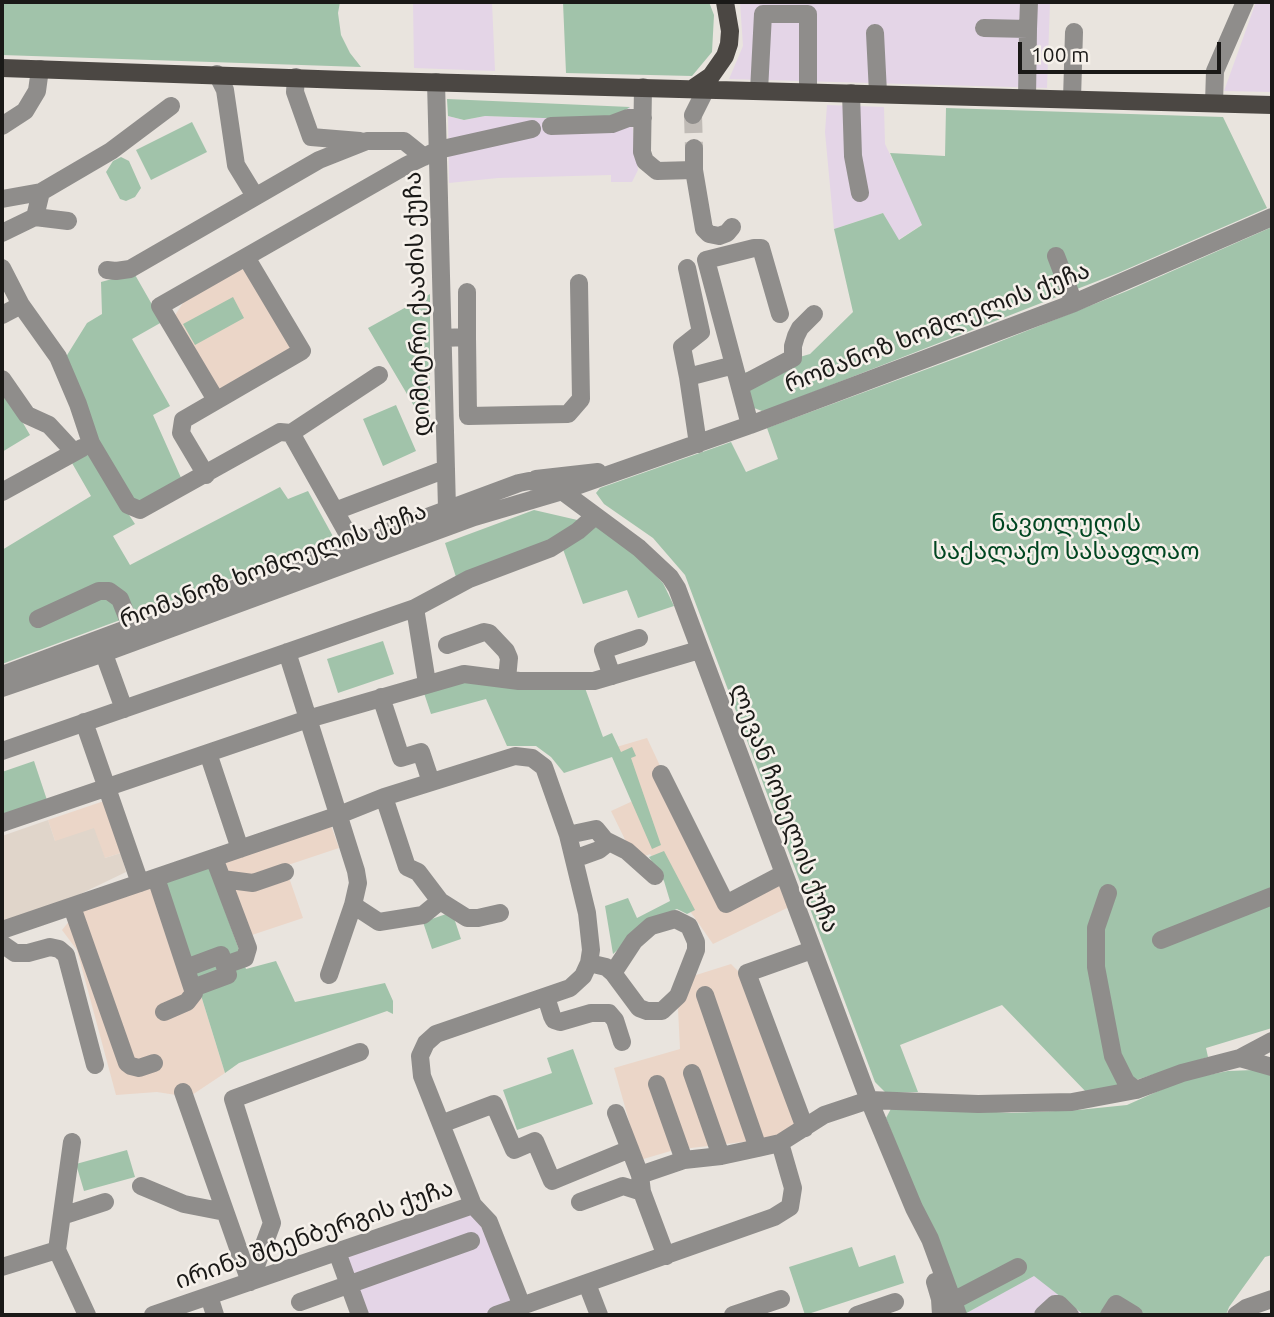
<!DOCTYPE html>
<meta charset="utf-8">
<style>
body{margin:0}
#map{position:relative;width:1274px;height:1317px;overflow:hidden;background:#e9e4de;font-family:Ubuntu,sans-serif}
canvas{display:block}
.frame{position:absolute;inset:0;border:4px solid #1a1917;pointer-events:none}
.scale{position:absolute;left:1018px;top:42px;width:203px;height:32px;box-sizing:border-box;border:4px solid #1a1917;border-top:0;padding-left:9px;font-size:21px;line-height:24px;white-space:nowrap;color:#1a1917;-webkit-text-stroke:5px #f6f1eb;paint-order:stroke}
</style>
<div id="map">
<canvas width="1274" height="1317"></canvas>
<div class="frame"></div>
<div class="scale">100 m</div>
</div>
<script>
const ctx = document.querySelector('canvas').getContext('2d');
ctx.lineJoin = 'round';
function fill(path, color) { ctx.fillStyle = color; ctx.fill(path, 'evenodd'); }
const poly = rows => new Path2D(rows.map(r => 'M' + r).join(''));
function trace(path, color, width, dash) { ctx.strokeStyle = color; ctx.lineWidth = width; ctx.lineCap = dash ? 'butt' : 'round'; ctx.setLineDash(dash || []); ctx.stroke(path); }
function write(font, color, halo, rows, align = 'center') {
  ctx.font = font + ' Ubuntu,"Noto Sans Georgian",sans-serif'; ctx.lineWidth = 5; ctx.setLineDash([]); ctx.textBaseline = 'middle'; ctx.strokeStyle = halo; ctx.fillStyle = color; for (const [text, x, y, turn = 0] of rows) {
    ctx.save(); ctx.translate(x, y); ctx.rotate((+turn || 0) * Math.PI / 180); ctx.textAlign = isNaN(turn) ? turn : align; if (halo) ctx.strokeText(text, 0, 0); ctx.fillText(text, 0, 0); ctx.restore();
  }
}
fill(poly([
 [413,2,492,2,495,71,414,68],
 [740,2,1050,2,1047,88,729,79,743,46],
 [1256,2,1272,2,1272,92,1224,91],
 [827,105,884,107,885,144,923,224,898,240,883,213,834,229,825,132],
 [630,107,638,170,632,182,611,182,611,175,498,178,449,183,448,116,464,120,485,116,601,120,618,115],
 [475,1212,518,1312,510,1315,352,1315,331,1258],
 [1034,1275,1084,1315,963,1315]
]), '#e4d5e7');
fill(poly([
 [240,269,246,270,292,347,214,392,174,317,186,298],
 [647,738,662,770,653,776,721,907,778,880,789,907,713,944,650,854,635,860,611,811,635,800,613,748],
 [104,801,121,853,105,858,55,841,48,820],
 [329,820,339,848,285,866,303,918,246,937,219,859],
 [165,879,225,1073,189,1097,157,1092,116,1095,77,950,62,930,75,914],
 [731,964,743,976,798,1124,785,1137,674,1150,640,1160,614,1068,680,1049,678,1009,693,976]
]), '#ebd6c8');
fill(poly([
 [48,820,55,841,94,828,105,858,121,853,126,872,72,898,2,922,2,836]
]), '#e0d5ca');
fill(poly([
 [2,2,340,2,338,13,341,35,350,53,361,67,2,55],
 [563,2,709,2,714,15,712,52,692,76,566,73],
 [447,99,630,107,618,115,601,120,485,116,464,120,448,116],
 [946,108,1223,117,1267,208,1118,273,770,409,762,411,754,408,744,373,810,354,853,312,834,229,883,213,899,240,922,225,890,153,945,156],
 [192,122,207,152,151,180,136,150],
 [121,157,129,161,141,188,135,197,126,201,120,199,106,172,113,161],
 [1272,227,1272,1028,1206,1048,1208,1057,1089,1095,1002,1005,900,1045,918,1092,886,1093,875,1082,685,575,653,538,604,504,596,493,600,488,731,442,746,472,778,459,767,428,976,351,1127,291],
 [134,273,162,322,132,339,170,406,153,415,182,480,136,507,93,432,64,360,87,323,102,314,101,282],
 [430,294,430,433,368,328],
 [233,297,244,318,195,345,183,324],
 [2,387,30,435,2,452],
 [396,405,416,451,383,466,363,419],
 [88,453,135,524,113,536,130,565,280,487,288,499,308,491,335,540,2,664,2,550,91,496,72,463],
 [534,510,599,525,621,541,663,583,674,606,638,618,627,590,583,604,560,541,456,577,445,543],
 [383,641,394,674,338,693,327,659],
 [472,680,585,688,603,737,612,733,621,752,632,747,636,756,631,758,661,845,652,849,612,757,564,773,551,757,536,746,507,746,486,699,431,714,424,693],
 [34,761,47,800,2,816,2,772],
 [664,851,695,910,687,914,677,909,652,919,613,954,605,906,628,898,637,918,670,901,664,881,649,857],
 [208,864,246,969,276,961,295,1002,385,983,393,1001,393,1014,387,1011,239,1063,225,1073,165,879],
 [452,912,461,939,432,949,423,922],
 [573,1049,593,1104,517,1130,503,1090,552,1073,547,1058],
 [1254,1070,1272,1075,1272,1255,1265,1257,1229,1307,1226,1315,1084,1315,1034,1276,963,1315,886,1118,893,1105,1011,1113,1078,1110,1127,1105,1183,1080,1228,1071],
 [127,1150,135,1177,84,1191,76,1164],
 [852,1247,859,1267,895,1255,904,1283,805,1315,789,1267]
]), '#a1c3aa');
trace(poly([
 [693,115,694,148]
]), '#c0bbb6', 18, [18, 9]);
trace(poly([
 [984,28,1028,29,1029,2],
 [875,33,878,93],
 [217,74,225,90,236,165,255,196],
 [296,77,295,92,311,137,360,141],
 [436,82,447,509,450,519],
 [643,87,642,152,645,161,657,171,694,170,704,229,709,234,719,236,727,233,732,227],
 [759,91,763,14,808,14,808,92],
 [851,93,853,156,860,193],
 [1027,98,1028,29],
 [1072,99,1074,32],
 [1214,103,1215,71,1245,2],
 [693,115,706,89],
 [2,126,25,111,37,91,40,69],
 [551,126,612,124,628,118,643,118],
 [694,148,694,170],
 [2,199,41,192,111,151,171,106],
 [35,217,68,221],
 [2,233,35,217,41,192],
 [1056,256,1074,303],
 [2,268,21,305,58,357,78,404,91,443,128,505,140,510,280,432,291,433,379,375],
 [687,268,701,332,682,347,688,377],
 [107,270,116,271,130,269,319,160,367,141,404,141,424,157],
 [2,315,21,305],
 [467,337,467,292],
 [443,338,467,337,468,416,568,414,581,399,579,283],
 [2,379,27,415,49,425,74,452],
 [740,386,793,358,793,346,796,336,800,328,814,314],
 [216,400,160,306,407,165,438,150,532,129],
 [750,425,706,260,754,248,761,248,780,314],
 [291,433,354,545],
 [698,444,688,377,734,365],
 [206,475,181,433,183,420,302,351,246,257],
 [536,479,598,472],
 [2,492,82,448],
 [335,511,446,469],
 [415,608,427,683],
 [38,619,99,591,109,591,120,599,131,627],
 [100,643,124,709],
 [447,645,484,632,489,633,506,651,509,658,507,679],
 [287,652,356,871,358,883,353,905,329,975],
 [2,675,519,483,529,481,543,483,562,491,639,548,670,577,677,588,869,1100,914,1208,930,1239,958,1315],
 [612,676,603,650,639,638],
 [2,688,104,653,474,517,562,491,750,425,1074,303,1272,217],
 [381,697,401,758,421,752,431,782],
 [84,722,140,883],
 [2,751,415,608,469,579,551,548,578,531,595,516],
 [208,753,240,849],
 [661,774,726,904,783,874],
 [384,797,407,867,418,872,440,901,467,918,478,918,500,913],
 [2,823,308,719,464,674,519,681,594,681,699,650],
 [568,835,596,829,605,840,604,846,599,850,574,859],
 [605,840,627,851,655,876],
 [214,858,248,948,245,958,225,965],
 [222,879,253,883,285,872],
 [158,884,194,993,187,1002,164,1012],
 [1108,893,1096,928,1096,967,1113,1056,1126,1082,1136,1090],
 [353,905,379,922,423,915,440,901],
 [72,907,127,1063,131,1066,139,1068,154,1063],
 [2,930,339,815,384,797,515,756,532,758,544,767,568,835,587,913,591,950,589,963,583,976,570,988,436,1034,426,1043,420,1056,422,1076,473,1205,489,1222,522,1306],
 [1161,940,1272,896],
 [2,944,15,953,28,953,50,947,59,949,66,955,95,1065],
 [589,963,606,967,613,973,639,1008,647,1011,662,1011,678,996,696,950,696,942,689,926,675,919,651,926,634,941,613,973],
 [186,968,221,955,228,975,193,988],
 [705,995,758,1148,780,1143,824,1115,869,1100,978,1104,1072,1102,1136,1090,1182,1073,1240,1058,1272,1041],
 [546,997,552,1016,554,1020,560,1022,591,1013,609,1013,615,1020,622,1042],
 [1240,1058,1272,1067],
 [692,1073,721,1156],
 [657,1084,684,1160,721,1156,758,1148],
 [183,1092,250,1282],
 [616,1113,640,1175],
 [441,1124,494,1104,514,1150,535,1141,552,1181,630,1149],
 [805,1128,747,973,812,950],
 [141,1186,184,1204,225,1212],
 [580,1202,623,1186,642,1192],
 [62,1216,105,1202],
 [57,1250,72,1142],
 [337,1252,360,1315],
 [666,1256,642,1192,640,1175,684,1160],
 [2,1267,57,1250,87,1315],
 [250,1282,272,1223,233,1099,360,1052],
 [935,1282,940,1299,941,1315],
 [587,1284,599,1315],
 [209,1296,215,1315],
 [953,1301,1018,1267],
 [300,1302,471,1241],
 [153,1315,473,1205],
 [496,1315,774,1217,790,1207,793,1188,780,1143],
 [733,1315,781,1299],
 [857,1315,895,1302],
 [1043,1315,1055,1304,1059,1304,1070,1315],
 [1109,1315,1116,1304,1134,1315],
 [1236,1315,1246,1308,1272,1299]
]), '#8f8d8b', 18);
trace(poly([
 [2,68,346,80,1272,105],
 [692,89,711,76,725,56,729,44,730,31,725,2]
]), '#4b4743', 18);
write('24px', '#1a1917', '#f6f1eb', [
 ["დიმიტრი ქააძის ქუჩა",417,304,-92],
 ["რომანოზ ხომლელის ქუჩა",937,327,-21],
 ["რომანოზ ხომლელის ქუჩა",273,565,-20],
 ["ლევან ჩოხელის ქუჩა",785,808,69],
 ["ირინა შტენბერგის ქუჩა",314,1234,-19]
]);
write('24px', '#004621', '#f6f1eb', [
 ["ნავთლუღის",1066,523],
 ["საქალაქო სასაფლაო",1066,551]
]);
</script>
